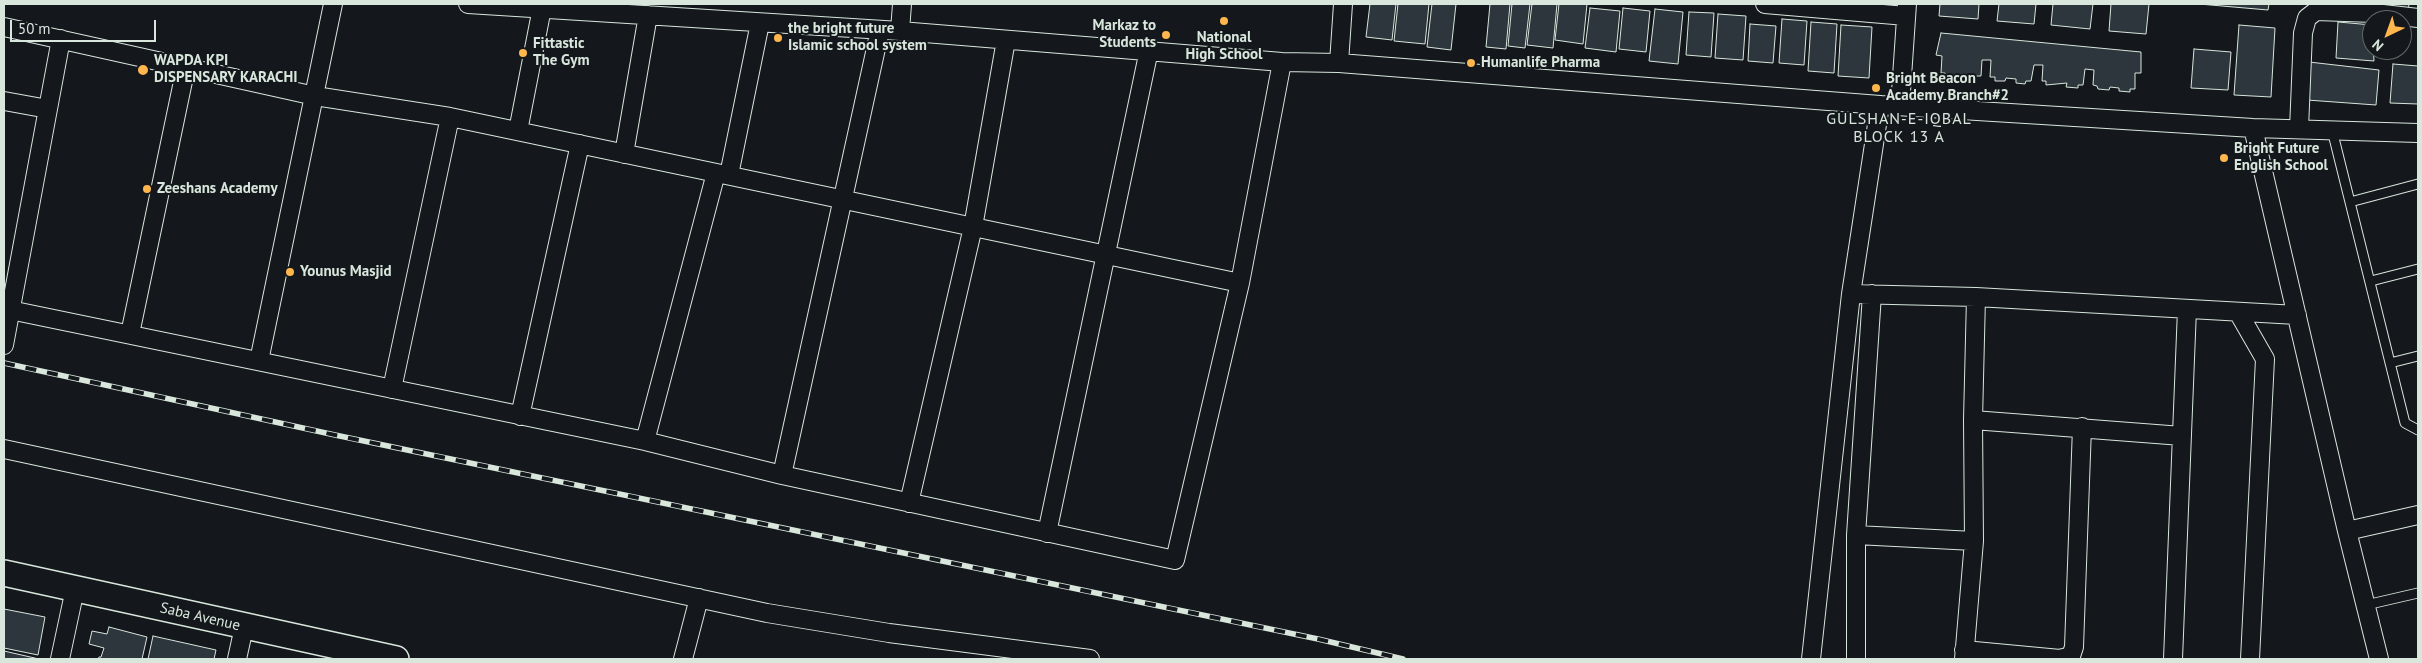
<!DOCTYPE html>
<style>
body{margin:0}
#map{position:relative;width:2422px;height:663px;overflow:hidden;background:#14181c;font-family:"PT Sans",sans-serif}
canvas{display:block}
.frame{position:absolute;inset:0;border:5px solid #d8e6dc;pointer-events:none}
.north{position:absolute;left:2362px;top:10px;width:50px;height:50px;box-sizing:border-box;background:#14181c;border:1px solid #626a69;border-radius:50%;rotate:222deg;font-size:14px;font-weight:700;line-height:20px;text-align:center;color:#d8e6dc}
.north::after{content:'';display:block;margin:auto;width:18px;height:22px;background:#ffb74d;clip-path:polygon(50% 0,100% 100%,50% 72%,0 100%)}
.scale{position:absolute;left:10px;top:20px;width:146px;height:22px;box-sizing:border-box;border:2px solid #d8e6dc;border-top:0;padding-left:6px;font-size:15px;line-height:18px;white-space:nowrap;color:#d8e6dc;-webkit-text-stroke:4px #14181c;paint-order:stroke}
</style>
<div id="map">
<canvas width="2422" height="663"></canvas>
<div class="frame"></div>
<div class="north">N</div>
<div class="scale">50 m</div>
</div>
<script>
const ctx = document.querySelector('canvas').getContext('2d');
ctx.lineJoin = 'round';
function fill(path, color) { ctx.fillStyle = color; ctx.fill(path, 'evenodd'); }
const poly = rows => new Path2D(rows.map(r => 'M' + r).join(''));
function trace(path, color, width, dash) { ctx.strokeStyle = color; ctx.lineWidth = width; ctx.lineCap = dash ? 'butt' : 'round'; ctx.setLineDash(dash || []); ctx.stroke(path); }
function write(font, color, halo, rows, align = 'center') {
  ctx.font = font + ' "PT Sans",sans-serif'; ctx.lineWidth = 4; ctx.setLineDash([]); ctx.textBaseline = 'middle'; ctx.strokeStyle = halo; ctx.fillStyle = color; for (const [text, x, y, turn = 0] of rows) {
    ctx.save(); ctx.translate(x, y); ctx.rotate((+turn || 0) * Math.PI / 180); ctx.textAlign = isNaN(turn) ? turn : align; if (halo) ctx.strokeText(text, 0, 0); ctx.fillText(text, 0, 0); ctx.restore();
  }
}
const building = poly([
 [1370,4,1396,4,1392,40,1366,37,1370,4],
 [1398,4,1429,4,1425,44,1394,41,1398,4],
 [1432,4,1456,4,1451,50,1427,47,1432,4],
 [1490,4,1510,4,1506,49,1486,47,1490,4],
 [1512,4,1530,4,1525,48,1508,46,1512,4],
 [1532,4,1557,4,1553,48,1527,45,1532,4],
 [1559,4,1587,4,1583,44,1555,40,1559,4],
 [1940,4,1979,4,1978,19,1939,16,1940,4],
 [1999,4,2036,4,2034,24,1997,21,1999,4],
 [2053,4,2093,4,2090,29,2051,25,2053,4],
 [2111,4,2149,4,2146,34,2109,31,2111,4],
 [2199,4,2269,4,2268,10,2199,4],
 [2371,4,2409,4,2408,11,2371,9,2371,4],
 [1590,8,1620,11,1616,52,1585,48,1590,8],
 [1623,8,1650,11,1646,52,1619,49,1623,8],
 [1655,9,1683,12,1678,64,1649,61,1655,9],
 [1689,12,1714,13,1711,57,1686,55,1689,12],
 [1718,14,1746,16,1743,60,1715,58,1718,14],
 [1782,19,1807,21,1804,65,1779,63,1782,19],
 [1811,22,1837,24,1834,73,1808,71,1811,22],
 [2338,22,2372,25,2374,61,2336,58,2338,22],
 [1750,24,1776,26,1773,63,1748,61,1750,24],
 [1841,25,1872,27,1869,78,1838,76,1841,25],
 [2239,25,2275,28,2271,97,2234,95,2239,25],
 [1941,33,2141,52,2141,73,2135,73,2135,89,2130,89,2130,92,2119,91,2119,88,2110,87,2109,90,2098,89,2097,86,2093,85,2094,70,2085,69,2083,85,2078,85,2078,88,2066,87,2067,83,2046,85,2046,81,2042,81,2043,65,2034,65,2031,81,2026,81,2025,84,2016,83,2016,79,2006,78,2005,81,1995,81,1995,77,1990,77,1991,60,1982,60,1981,76,1976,76,1976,78,1965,78,1965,74,1945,76,1945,73,1941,73,1942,56,1936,55,1941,33],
 [2194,49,2231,52,2228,90,2191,88,2194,49],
 [2309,62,2379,70,2376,105,2307,100,2309,62],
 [2393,64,2418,66,2418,104,2390,103,2393,64],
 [4,609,45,617,38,655,4,648,4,609],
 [109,627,147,637,142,659,98,659,99,657,101,657,104,648,89,644,92,631,107,634,109,627],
 [153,636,216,650,214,659,148,659,153,636],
 [4,651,39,659,4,659,4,651]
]);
fill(building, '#2c363c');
trace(building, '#d8e6dc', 1);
const lane = poly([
 [2332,130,2405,423,2418,430],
 [2350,202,2418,184],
 [2371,281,2418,269],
 [2390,363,2418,356],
 [2366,605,2418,593]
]);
const street = poly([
 [468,4,900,31,1282,62,1339,63,1880,105,2253,128,2418,133],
 [1765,4,1906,16],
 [4,27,315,96,450,117,1240,283],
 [900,31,902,4],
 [1339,63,1343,4],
 [4,101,48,109],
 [1900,106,1907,4],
 [2253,128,2347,531,2379,659],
 [2299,129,2303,33,2307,18,2316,11,2374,13,2418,18],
 [518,131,542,8],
 [624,154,648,15],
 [729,175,760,23],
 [1851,294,1976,297,2297,315],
 [1872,294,1856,535,1974,541],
 [10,310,645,441,782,475,1175,560,1240,283,1282,62],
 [2238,312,2265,359,2250,659],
 [130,334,186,67],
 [4,345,61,39],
 [259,361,333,4],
 [392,389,450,117],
 [520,416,580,144],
 [1973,420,2182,436],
 [645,441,716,173],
 [4,449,767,613,889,633,1090,659],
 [782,475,880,30],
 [909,503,973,227,1006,40],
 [2347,531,2418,515],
 [1047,533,1149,50],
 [1964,650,2060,659,2071,656,2074,647,2082,427],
 [60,659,75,589],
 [237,659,244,627],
 [683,659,699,598],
 [1811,659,1851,294,1880,105],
 [1856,659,1856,535],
 [1964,659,1974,541,1973,420,1976,297],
 [2173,659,2187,309]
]);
const secondary = poly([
 [4,573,396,659]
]);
trace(lane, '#d8e6dc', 11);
trace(street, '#d8e6dc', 20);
trace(secondary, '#d8e6dc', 28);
trace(lane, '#14181c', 9);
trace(street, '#14181c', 18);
trace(secondary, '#14181c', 25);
const rail = poly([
 [4,363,335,435,1318,639,1403,659]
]);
trace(rail, '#d8e6dc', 5.5);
trace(rail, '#14181c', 4, [11]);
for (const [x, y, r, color] of [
 [1224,21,5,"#ffb74d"],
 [1166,35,5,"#ffb74d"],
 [778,38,5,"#ffb74d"],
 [523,53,5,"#ffb74d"],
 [1471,63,5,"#ffb74d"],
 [143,70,6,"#ffb74d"],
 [1876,88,5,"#ffb74d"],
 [2224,158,5,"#ffb74d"],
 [147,189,5,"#ffb74d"],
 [290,272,5,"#ffb74d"]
]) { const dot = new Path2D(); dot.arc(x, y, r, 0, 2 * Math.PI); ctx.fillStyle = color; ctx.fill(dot); trace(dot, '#14181c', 2); }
write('bold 15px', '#d8e6dc', '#14181c', [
 ["Markaz to",1156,26,"right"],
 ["Students",1156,43,"right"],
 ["the bright future",788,29],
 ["Islamic school system",788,46],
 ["National",1224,38,"center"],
 ["High School",1224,55,"center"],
 ["Fittastic",533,44],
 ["The Gym",533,61],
 ["WAPDA KPI",154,61],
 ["DISPENSARY KARACHI",154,78],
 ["Humanlife Pharma",1481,63],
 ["Bright Beacon",1886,79],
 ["Academy Branch#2",1886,96],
 ["Bright Future",2234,149],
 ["English School",2234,166],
 ["Zeeshans Academy",157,189],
 ["Younus Masjid",300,272]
], 'left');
write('15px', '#d8e6dc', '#14181c', [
 ["Saba Avenue",200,617,13]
]);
ctx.letterSpacing = '1px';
write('16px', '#d8e6dc', '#14181c', [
 ["GULSHAN-E-IQBAL",1899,119],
 ["BLOCK 13 A",1899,137]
]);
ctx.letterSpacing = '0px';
</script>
